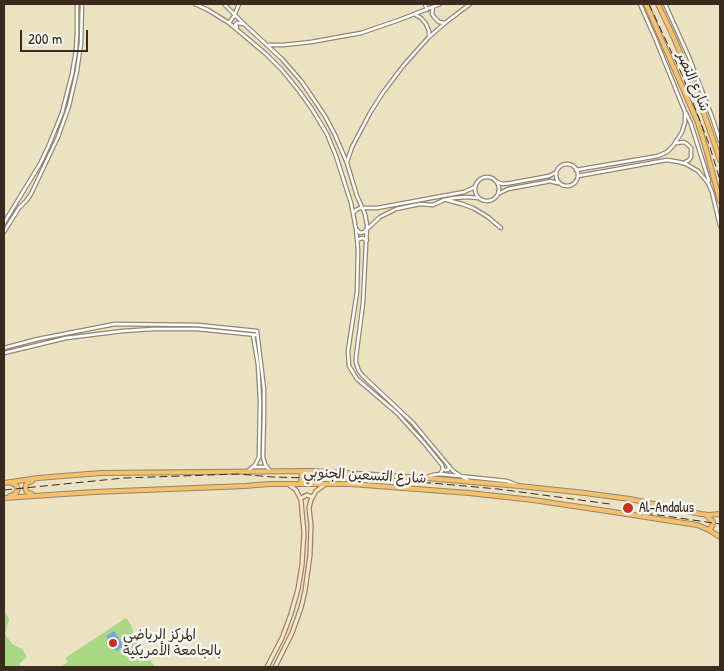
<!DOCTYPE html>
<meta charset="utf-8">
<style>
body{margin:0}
#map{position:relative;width:724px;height:671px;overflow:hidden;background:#ebe2c2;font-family:"Patrick Hand",sans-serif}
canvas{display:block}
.frame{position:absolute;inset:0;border:5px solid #3b2a1e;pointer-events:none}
.scale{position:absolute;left:20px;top:30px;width:68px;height:22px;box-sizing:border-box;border:2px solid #3b2a1e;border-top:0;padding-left:6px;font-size:15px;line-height:18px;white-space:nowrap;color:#3b2a1e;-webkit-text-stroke:4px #f6f6f2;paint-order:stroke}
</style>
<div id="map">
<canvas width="724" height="671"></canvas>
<div class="frame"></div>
<div class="scale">200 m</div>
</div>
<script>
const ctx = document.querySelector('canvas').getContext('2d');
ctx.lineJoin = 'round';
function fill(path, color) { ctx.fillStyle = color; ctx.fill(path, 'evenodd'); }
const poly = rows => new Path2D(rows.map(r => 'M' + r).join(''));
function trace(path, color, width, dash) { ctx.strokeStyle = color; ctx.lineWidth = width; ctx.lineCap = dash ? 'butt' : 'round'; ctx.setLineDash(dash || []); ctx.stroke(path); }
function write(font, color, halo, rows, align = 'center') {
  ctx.font = font + ' "Patrick Hand","Playpen Sans Arabic",sans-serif'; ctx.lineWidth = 5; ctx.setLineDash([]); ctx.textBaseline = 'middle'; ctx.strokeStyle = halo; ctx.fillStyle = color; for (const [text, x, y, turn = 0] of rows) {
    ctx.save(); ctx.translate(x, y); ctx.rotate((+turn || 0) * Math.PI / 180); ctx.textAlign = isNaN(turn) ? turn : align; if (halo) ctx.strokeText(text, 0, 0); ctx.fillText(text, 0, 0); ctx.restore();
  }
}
fill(poly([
 [4,609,9,619,5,634,12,644,22,649,27,657,19,664,21,667,4,667],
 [126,618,127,619,131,625,135,638,155,667,60,667,68,662,65,658]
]), '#a8d886');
fill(poly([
 [114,631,124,646,116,651,106,636]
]), '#72a8e0');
const tertiary = poly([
 [195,4,208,10,229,23,266,54,282,70,299,91,312,109,327,134,336,156,351,203,356,229,358,250,357,292,348,351,349,366,357,379,397,413,425,444,442,465,443,469,440,474],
 [224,4,244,24,282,59,302,82,325,116,335,135,347,163,357,196,365,214,367,225,363,303,356,357,356,363,359,371,363,376,413,423,453,471,469,481],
 [425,4,427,10],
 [665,4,689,57,712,117,720,141],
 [433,7,432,14,434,17,439,22,445,23],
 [416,15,421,18,426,24,429,31,429,36],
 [229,23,234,16,239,4],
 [237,27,235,25,237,23,243,24],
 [268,45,283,45,311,42,361,33,399,20,440,4],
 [686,113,691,124,709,181],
 [677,143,684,142,687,144,691,148,691,157,689,160,684,163],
 [347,162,352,147,370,113,382,94,403,66,428,38,445,23,470,4],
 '556 175a11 11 0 1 1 22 0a11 11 0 1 1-22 0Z',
 [576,170,658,156,667,152,673,146,682,132,685,122,685,112,655,38,640,4],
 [578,176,667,160,679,162,686,164,698,171,708,183,712,192,720,226],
 '475 189a12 12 0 1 1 24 0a12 12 0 1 1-24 0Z',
 [497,182,503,184,511,183,549,176,555,173],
 [500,193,508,189,546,182,550,181,557,183],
 [447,200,462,204,473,208,488,217,501,228],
 [353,213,356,210,360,208,377,208,464,192,475,187],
 [4,223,40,164,49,145,62,113,72,74,76,50,77,33,77,4],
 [357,230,360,233,364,232,380,217,396,209,420,204,433,205,444,200,454,198,467,197,478,198],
 [4,232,19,208,26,201,31,194,58,137,69,106,77,71,81,43,82,4],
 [357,240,362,238,367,240],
 [4,348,38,339,115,324,198,325,257,331,264,389,264,414,263,457,265,464,270,471],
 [4,353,66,338,123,331,153,329,197,329,257,335],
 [253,467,266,467],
 [443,469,445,470,448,470,449,466],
 [248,471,255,465,259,457,260,401,258,365,253,335],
 [427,477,433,475,440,474,507,481,517,485]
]);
const secondary = poly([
 [301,498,307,495,312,497],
 [267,667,282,638,291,614,298,589,302,565,304,533,301,500,296,490,288,484],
 [275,667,292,633,301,608,305,591,310,555,311,525,309,508,311,500,316,491,326,484]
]);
const primary = poly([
 [646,4,698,123,706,149,720,201],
 [658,4,674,38,697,93,720,160],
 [32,481,27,483,25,488,27,492,32,494],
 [4,483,38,478,101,473,311,471,426,478,519,486,585,493,630,499,701,514,709,515,720,514],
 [301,484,302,471],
 [10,496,16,493,18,489,16,485,11,483],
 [4,498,94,492,245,486,269,484,351,484,469,493,533,500,607,511,697,525,709,530,720,537],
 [707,516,713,522,712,526,709,530]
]);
trace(tertiary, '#938670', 5);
trace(secondary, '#938670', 5.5);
trace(primary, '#938670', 6);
trace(tertiary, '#fff', 2.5);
trace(secondary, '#fce6c4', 3);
trace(primary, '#f7c06c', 4);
trace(poly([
 [649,4,683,77,709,144,720,180],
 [4,490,124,478,238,474,272,477,346,479,431,483,498,489,610,504],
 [645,513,720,524]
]), '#3b2a1e', 1, [8, 4]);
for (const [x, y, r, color] of [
 [628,508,6,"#c8321e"],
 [113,643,5,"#c8321e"]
]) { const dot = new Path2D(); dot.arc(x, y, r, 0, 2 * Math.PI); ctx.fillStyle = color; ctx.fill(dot); trace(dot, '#f6f6f2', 2); }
write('14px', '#3b2a1e', '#f6f6f2', [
 ["شارع النصر",693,82,67],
 ["شارع التسعين الجنوبي",365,476,3]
]);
write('14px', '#3b2a1e', '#f6f6f2', [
 ["Al-Andalus",639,508],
 ["المركز الرياضي",123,635],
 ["بالجامعة الأمريكية",123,651]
], 'left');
</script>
